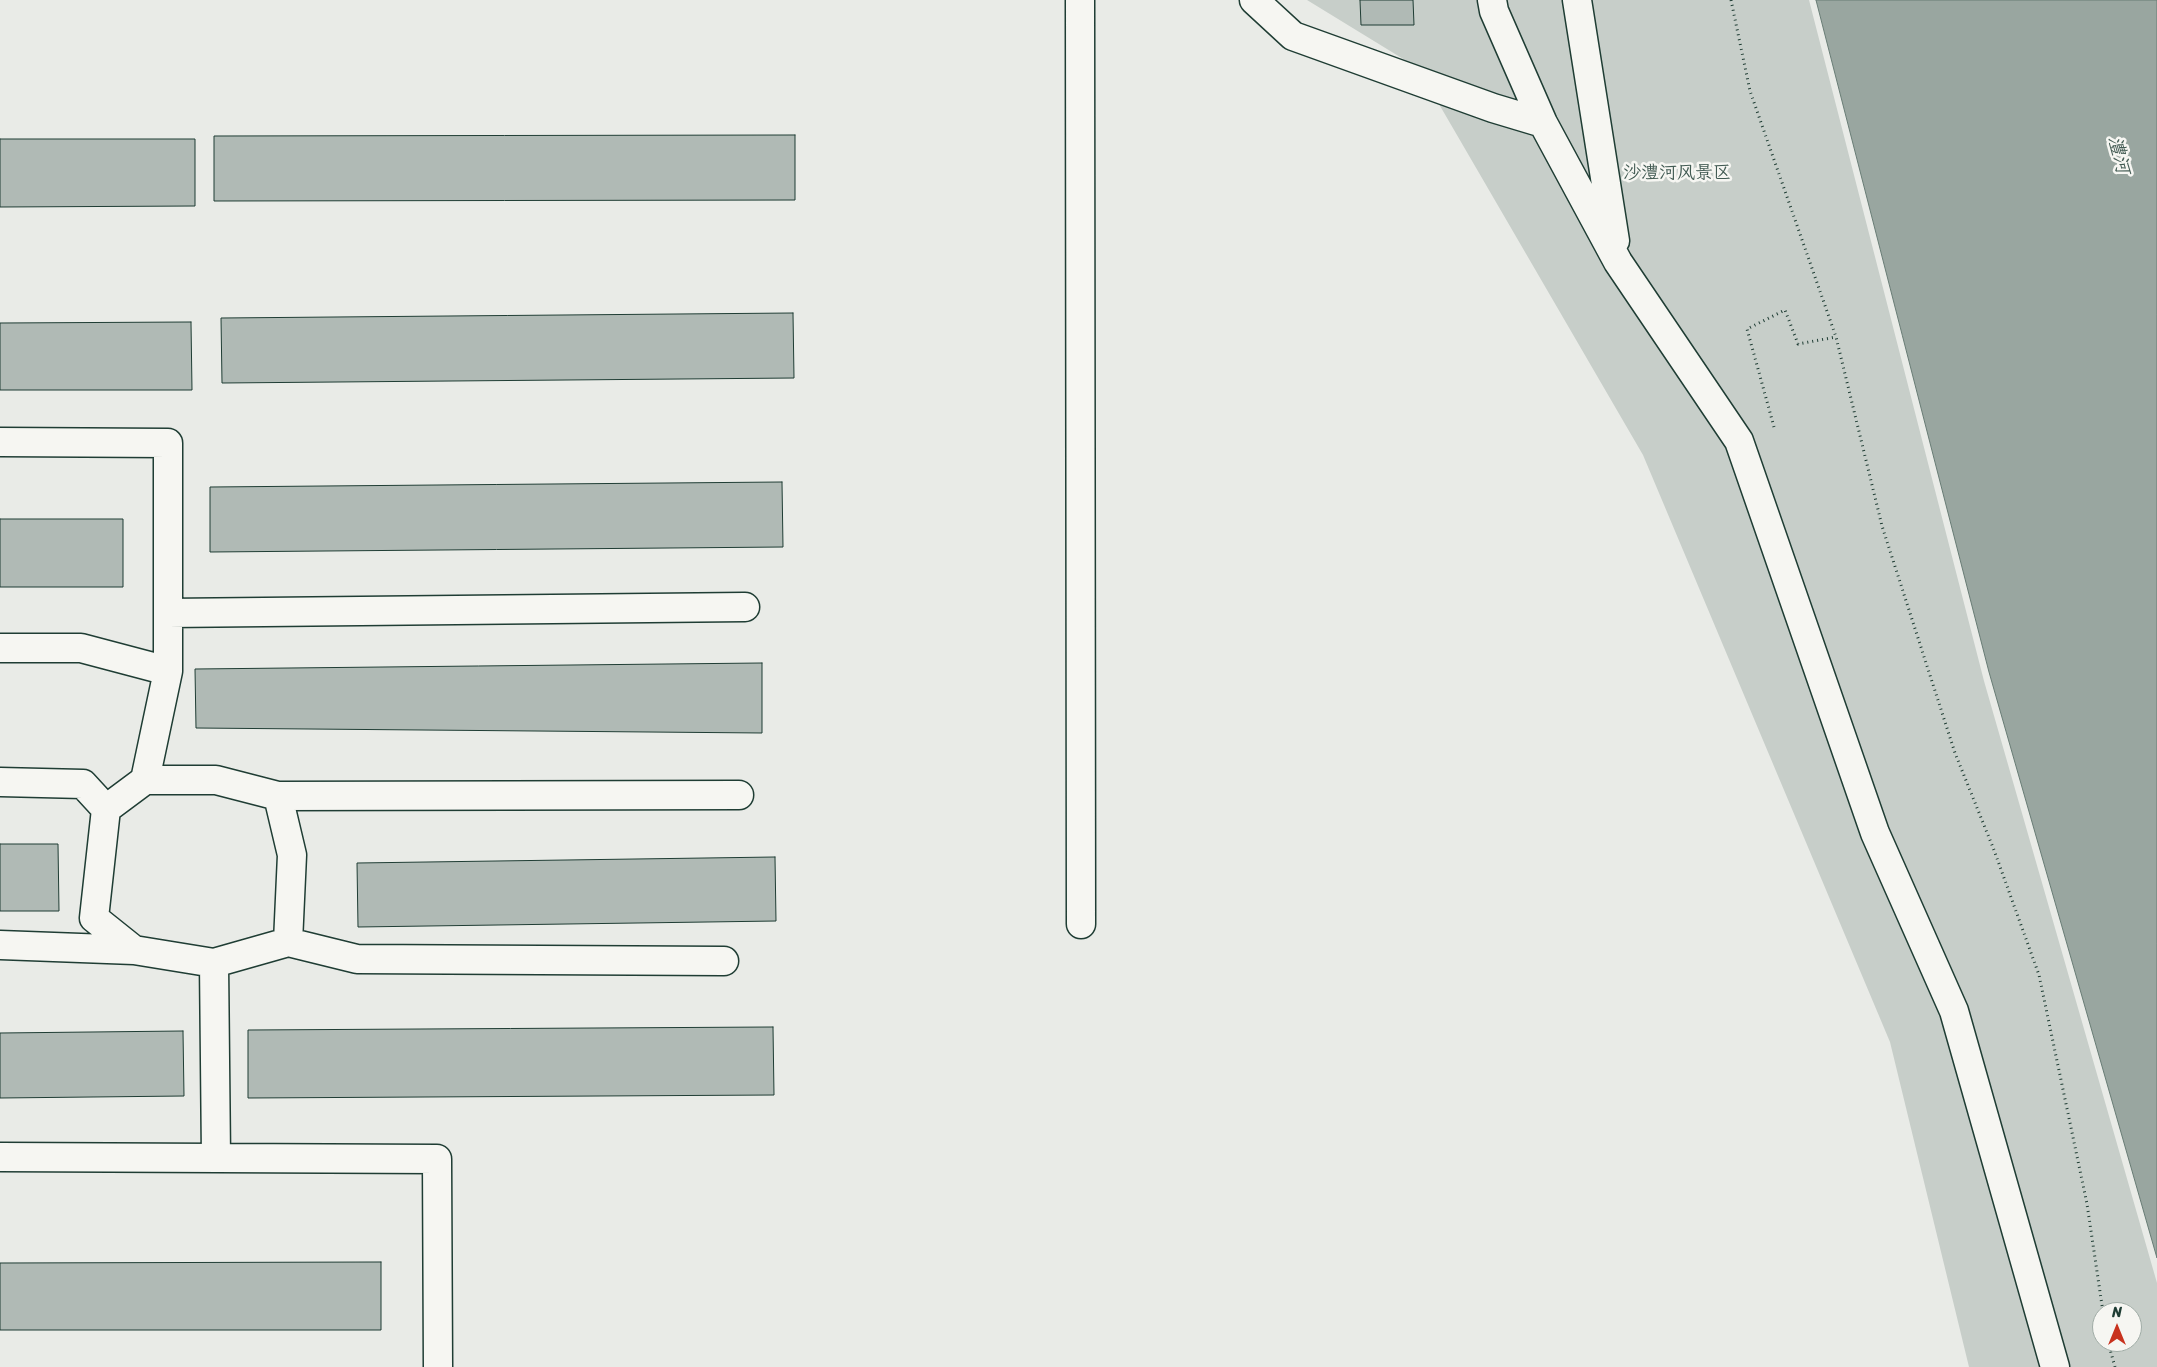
<!DOCTYPE html>
<meta charset="utf-8">
<style>
body{margin:0}
#map{position:relative;width:2157px;height:1367px;overflow:hidden;background:#e9ebe7;font-family:Sriracha,sans-serif}
canvas{display:block}
.north{position:absolute;left:2092px;top:1302px;width:50px;height:50px;box-sizing:border-box;background:#f6f6f2;border:1px solid #a0aca6;border-radius:50%;rotate:0deg;font-size:14px;font-weight:700;line-height:20px;text-align:center;color:#1f3d34}
.north::after{content:'';display:block;margin:auto;width:18px;height:22px;background:#c8321e;clip-path:polygon(50% 0,100% 100%,50% 72%,0 100%)}
</style>
<div id="map">
<canvas width="2157" height="1367"></canvas>
<div class="north">N</div>
</div>
<script>
const ctx = document.querySelector('canvas').getContext('2d');
ctx.lineJoin = 'round';
function fill(path, color) { ctx.fillStyle = color; ctx.fill(path, 'evenodd'); }
const poly = rows => new Path2D(rows.map(r => 'M' + r).join(''));
function trace(path, color, width, dash) { ctx.strokeStyle = color; ctx.lineWidth = width; ctx.lineCap = dash ? 'butt' : 'round'; ctx.setLineDash(dash || []); ctx.stroke(path); }
function write(font, color, halo, rows, align = 'center') {
  ctx.font = font + ' Sriracha,"LXGW WenKai TC",sans-serif'; ctx.lineWidth = 5; ctx.setLineDash([]); ctx.textBaseline = 'middle'; ctx.strokeStyle = halo; ctx.fillStyle = color; for (const [text, x, y, turn = 0] of rows) {
    ctx.save(); ctx.translate(x, y); ctx.rotate((+turn || 0) * Math.PI / 180); ctx.textAlign = isNaN(turn) ? turn : align; if (halo) ctx.strokeText(text, 0, 0); ctx.fillText(text, 0, 0); ctx.restore();
  }
}
fill(poly([
 [1307,0,1809,0,1984,681,2157,1283,2157,1367,1969,1367,1890,1042,1643,455,1418,68],
 [2102,1312,2132,1312,2132,1342,2102,1342]
]), '#c7cec9');
const water = poly([
 [1816,0,2157,0,2157,1258,1989,672,1816,0]
]);
fill(water, '#99a6a0');
trace(water, '#687c75', 1);
const building = poly([
 [1360,0,1413,0,1414,25,1361,25,1360,0],
 [795,135,795,200,214,201,214,136,795,135],
 [0,139,195,139,195,206,0,207,0,139],
 [793,313,794,378,222,383,221,318,793,313],
 [191,322,192,390,0,390,0,323,191,322],
 [782,482,783,547,210,552,210,487,782,482],
 [0,519,123,519,123,587,0,587,0,519],
 [762,663,762,733,196,728,195,669,762,663],
 [0,844,58,844,59,911,0,911,0,844],
 [775,857,776,921,358,927,357,863,775,857],
 [773,1027,774,1095,248,1098,248,1030,773,1027],
 [183,1031,184,1096,0,1098,0,1033,183,1031],
 [381,1262,381,1330,0,1330,0,1263,381,1262]
]);
fill(building, '#b0bab5');
trace(building, '#1f3d34', 1);
const minor = poly([
 [1080,0,1081,924],
 [1254,0,1293,36,1493,108,1543,123],
 [1492,0,1494,11,1543,123,1618,262,1739,441,1875,833,1954,1011,2055,1367],
 [1577,0,1615,241],
 [0,442,168,443,168,671,145,780],
 [168,613,745,607],
 [0,648,81,648,168,671],
 [0,782,83,784,106,809],
 [278,796,739,795],
 [288,942,357,959,724,961],
 [0,945,134,950],
 [214,963,134,950,94,918,106,809,145,780,216,780,278,796,292,855,288,942,214,963,216,1158],
 [0,1157,437,1159,438,1367]
]);
trace(minor, '#1f3d34', 31);
trace(poly([
 [1731,0,1750,91,1836,337,1882,526,1955,753,1994,850,2039,975,2087,1204,2103,1312],
 [1774,427,1747,329,1785,310,1798,344,1836,337],
 [2108,1342,2115,1367]
]), '#1f3d34', 3, [1, 4]);
trace(minor, '#f6f6f2', 28);
write('18px', '#415a52', '#f6f6f2', [
 ["沙澧河风景区",1677,173]
]);
write('italic 19px', '#445c54', '#f6f6f2', [
 ["澧河",2118,155,76]
]);
</script>
